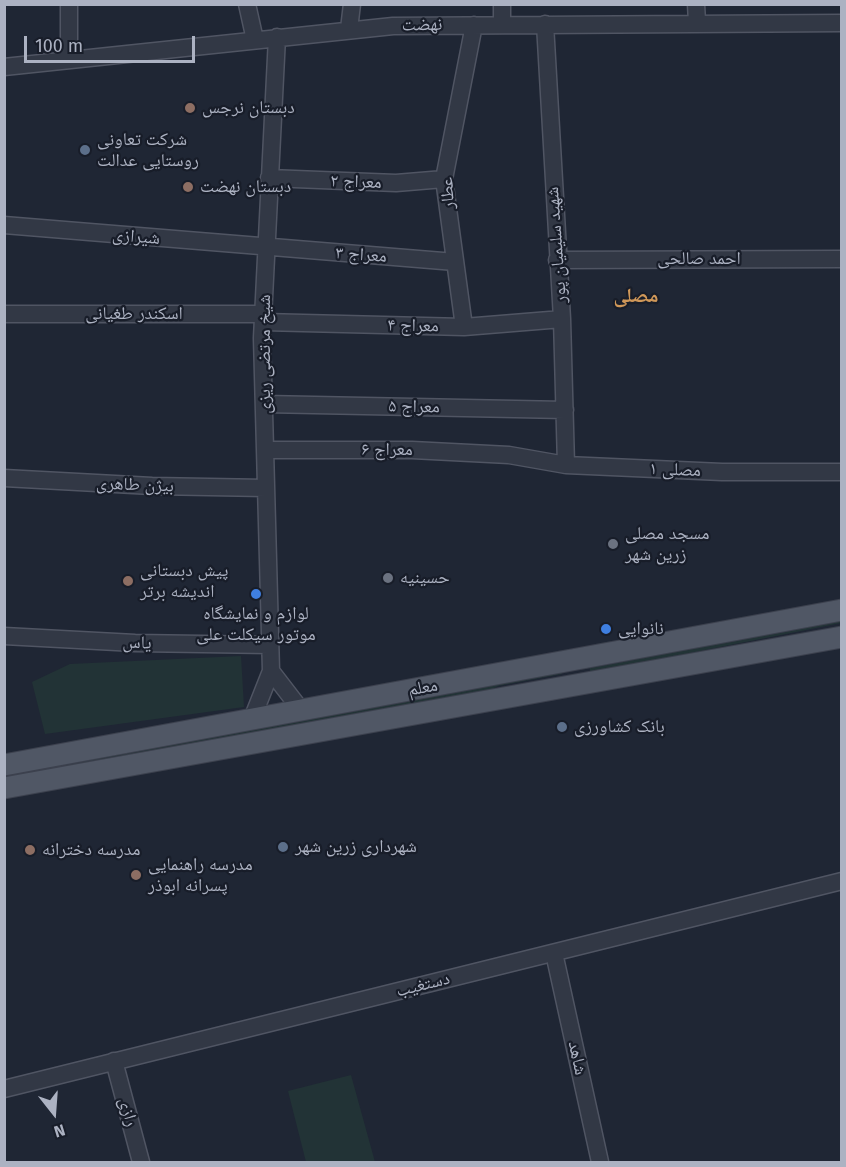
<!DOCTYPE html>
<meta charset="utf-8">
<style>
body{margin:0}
#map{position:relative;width:846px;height:1167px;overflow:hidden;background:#1f2634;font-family:"Fira Sans",sans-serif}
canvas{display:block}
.frame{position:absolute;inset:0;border:6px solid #acb2c2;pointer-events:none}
.north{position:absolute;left:24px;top:1083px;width:60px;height:60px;-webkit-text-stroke:4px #181d29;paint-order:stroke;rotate:163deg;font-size:16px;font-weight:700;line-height:24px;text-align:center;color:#acb2c2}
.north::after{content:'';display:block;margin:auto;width:21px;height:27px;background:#acb2c2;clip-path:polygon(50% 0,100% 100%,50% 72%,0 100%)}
.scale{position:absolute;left:24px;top:36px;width:171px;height:27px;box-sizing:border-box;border:3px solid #acb2c2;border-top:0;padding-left:8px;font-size:18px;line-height:21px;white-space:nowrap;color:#acb2c2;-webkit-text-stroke:4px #181d29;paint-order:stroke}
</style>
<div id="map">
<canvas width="846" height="1167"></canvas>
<div class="frame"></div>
<div class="north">N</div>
<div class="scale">100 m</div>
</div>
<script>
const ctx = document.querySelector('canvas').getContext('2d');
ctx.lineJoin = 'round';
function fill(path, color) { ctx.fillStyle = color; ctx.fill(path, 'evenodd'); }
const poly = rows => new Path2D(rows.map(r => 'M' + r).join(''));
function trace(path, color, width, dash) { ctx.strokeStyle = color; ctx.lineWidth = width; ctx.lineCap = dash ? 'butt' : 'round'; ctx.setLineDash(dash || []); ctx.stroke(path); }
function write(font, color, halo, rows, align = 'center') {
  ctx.font = font + ' "Fira Sans","Noto Naskh Arabic",sans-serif'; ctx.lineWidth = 4.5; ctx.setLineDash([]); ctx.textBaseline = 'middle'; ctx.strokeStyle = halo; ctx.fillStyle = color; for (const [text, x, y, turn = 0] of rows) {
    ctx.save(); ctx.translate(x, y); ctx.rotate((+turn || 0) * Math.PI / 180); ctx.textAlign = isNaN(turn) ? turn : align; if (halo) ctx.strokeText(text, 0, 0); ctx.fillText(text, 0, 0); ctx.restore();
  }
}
fill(poly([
 [841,614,841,623,590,673,590,668,643,658,664,649],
 [241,656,244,707,45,734,32,682,70,664],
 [561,669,562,674,498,686,488,692,5,781,5,774],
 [351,1075,375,1162,306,1162,288,1091]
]), '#223336');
const minor = poly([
 [69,4,69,60],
 [247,4,255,40],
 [502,4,502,24],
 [696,4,697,22],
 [545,24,562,319,566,465],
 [349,29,352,4],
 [4,67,393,26,842,23],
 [269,178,396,183,444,179],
 [4,225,455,262],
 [557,260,842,259],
 [4,314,263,314],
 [263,322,464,327,562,319],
 [464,327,444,179,474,25],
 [264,404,565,410],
 [265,450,412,450,509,455,566,465,722,472,842,472],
 [4,478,152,486,266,488],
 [4,636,135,643,270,645],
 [271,671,262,338,277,37],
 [252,719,271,671,301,710],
 [554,953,600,1162],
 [114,1061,141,1162],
 [4,1089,842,881]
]);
const major = poly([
 [4,765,842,610],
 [4,788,842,637]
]);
trace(minor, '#505563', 19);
trace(major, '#3c414e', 23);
trace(minor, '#323845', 16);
trace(major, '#505765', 21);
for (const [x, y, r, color] of [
 [190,108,6,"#8d6e63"],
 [85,150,6,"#5c6f8a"],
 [188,187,6,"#8d6e63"],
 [613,544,6,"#6b7280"],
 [388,578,6,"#6b7280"],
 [128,581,6,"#8d6e63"],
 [256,594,6,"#3f7fe0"],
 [606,629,6,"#3f7fe0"],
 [562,727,6,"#5c6f8a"],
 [283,847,6,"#5c6f8a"],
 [30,850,6,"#8d6e63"],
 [136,875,6,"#8d6e63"]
]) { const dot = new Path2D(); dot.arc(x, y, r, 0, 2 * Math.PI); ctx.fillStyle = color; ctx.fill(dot); trace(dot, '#181d29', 2); }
write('18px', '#acb2c2', '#181d29', [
 ["نهضت",422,25,-1],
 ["معراج ۲",356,182,2],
 ["عطار",448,193,-93],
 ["شیرازی",136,237,5],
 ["شهید سلیمیان پور",557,245,-94],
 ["معراج ۳",361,255,4],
 ["احمد صالحی",699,259],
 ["اسکندر طغیانی",134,314],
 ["معراج ۴",413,326,1],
 ["شیخ مرتضی ریزی",265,354,-90],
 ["معراج ۵",414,407,1],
 ["معراج ۶",387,450],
 ["مصلی ۱",675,470,2],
 ["بیژن طاهری",135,485,2],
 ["یاس",137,643,2],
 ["معلم",423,688,-10],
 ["دستغیب",423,985,-14],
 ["شاهد",577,1058,78],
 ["رازی",128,1112,75]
]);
write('18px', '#acb2c2', '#181d29', [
 ["دبستان نرجس",202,108],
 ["شرکت تعاونی",97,140],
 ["روستایی عدالت",97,161],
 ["دبستان نهضت",200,187],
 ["مسجد مصلی",625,534],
 ["زرین شهر",625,555],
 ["پیش دبستانی",140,571],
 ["اندیشه برتر",140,592],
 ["حسینیه",400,578],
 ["لوازم و نمایشگاه",256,614,"center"],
 ["موتور سیکلت علی",256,635,"center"],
 ["نانوایی",618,629],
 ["بانک کشاورزی",574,727],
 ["شهرداری زرین شهر",295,847],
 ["مدرسه دخترانه",42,850],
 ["مدرسه راهنمایی",148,865],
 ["پسرانه ابوذر",148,886]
], 'left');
write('bold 20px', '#d09859', '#181d29', [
 ["مصلی",636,296]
]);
</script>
